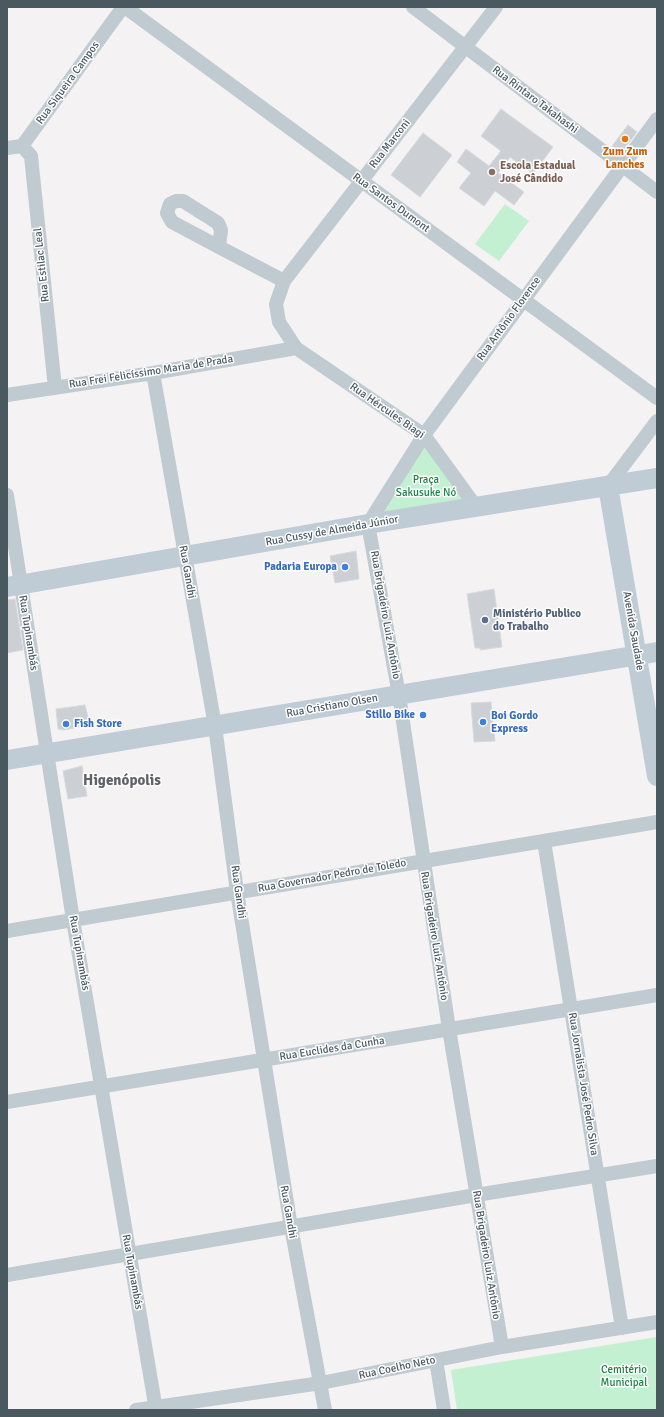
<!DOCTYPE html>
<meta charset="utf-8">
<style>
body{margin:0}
#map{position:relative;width:664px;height:1417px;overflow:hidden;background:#f4f2f3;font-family:Signika,sans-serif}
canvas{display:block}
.frame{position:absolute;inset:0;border:8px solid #4a5860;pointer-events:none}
</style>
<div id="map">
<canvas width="664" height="1417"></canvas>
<div class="frame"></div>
</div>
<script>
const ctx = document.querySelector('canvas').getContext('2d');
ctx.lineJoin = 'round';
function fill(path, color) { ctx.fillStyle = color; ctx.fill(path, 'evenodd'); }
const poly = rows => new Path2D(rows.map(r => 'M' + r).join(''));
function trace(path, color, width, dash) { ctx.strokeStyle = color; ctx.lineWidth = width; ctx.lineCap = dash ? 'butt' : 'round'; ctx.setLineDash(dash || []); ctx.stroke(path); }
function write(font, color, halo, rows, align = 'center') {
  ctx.font = font + ' Signika,sans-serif'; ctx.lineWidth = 3; ctx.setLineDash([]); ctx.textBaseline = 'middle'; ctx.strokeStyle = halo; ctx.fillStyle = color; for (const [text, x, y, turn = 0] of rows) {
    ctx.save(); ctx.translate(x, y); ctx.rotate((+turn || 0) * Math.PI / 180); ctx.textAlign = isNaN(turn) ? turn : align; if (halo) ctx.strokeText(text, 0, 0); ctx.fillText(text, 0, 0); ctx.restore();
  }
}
fill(poly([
 [505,204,529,221,499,261,475,244],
 [424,437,474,507,370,523],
 [657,1337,657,1410,457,1410,451,1370]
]), '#c2f0d0');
const building = poly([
 [501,109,553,147,533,174,510,157,498,173,524,192,514,205,495,191,484,206,459,188,471,173,457,162,466,149,489,166,501,151,481,136,501,109],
 [628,125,637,132,624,149,617,149,612,146,628,125],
 [423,133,452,155,420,197,391,175,423,133],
 [356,551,359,579,335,583,330,556,356,551],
 [494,589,502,647,480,650,480,648,475,648,467,594,494,589],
 [15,599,23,650,7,653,7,600,15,599],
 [491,702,495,741,474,742,471,703,491,702],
 [85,705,90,725,64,730,58,729,56,709,85,705],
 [82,766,87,796,68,799,63,771,82,766]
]);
fill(building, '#ccd0d4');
trace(building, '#d6d9dd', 1);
trace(poly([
 [125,7,657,398],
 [413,7,657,192],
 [22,146,31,156,55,388],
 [7,148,22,146,123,7],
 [219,247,221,230,218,223,183,201,176,201,170,204,167,213,172,222,219,247,284,281],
 [153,373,215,726,237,892,291,1227,325,1410],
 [7,395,153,373,296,348],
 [608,486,657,421],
 [7,495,73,920,156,1410],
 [477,508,424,435,296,348,279,322,276,304,284,281,496,7],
 [544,841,622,1328],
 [7,931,657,822],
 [7,1102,657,995],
 [7,1275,476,1195,657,1166],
 [502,1347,449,1029,399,695,368,524,424,435,657,119],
 [436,1360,444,1410],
 [136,1410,321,1383,502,1347,657,1322]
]), '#c0cbd1', 14);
trace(poly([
 [608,486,657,776],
 [7,587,368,524,657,478],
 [7,760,657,652]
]), '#c0ccd5', 20);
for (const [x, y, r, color] of [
 [625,139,4,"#e8710a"],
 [492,172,4,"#8d6e63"],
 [345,567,4,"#3f7fe0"],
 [485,620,4,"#5c6f8a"],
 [423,715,4,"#3f7fe0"],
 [483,722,4,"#3f7fe0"],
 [66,724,4,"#3f7fe0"]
]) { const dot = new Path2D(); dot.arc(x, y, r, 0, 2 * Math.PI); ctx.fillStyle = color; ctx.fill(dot); trace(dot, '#fff', 1.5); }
write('11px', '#4a5860', '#fff', [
 ["Rua Siqueira Campos",68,83,-54],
 ["Rua Rintaro Takahashi",535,100,37],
 ["Rua Marconi",390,144,-52],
 ["Rua Santos Dumont",391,203,36],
 ["Rua Estilac Leal",42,265,-96],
 ["Rua Antônio Florence",509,319,-54],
 ["Rua Frei Felicíssimo Maria de Prada",151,372,-9],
 ["Rua Hércules Biagi",387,411,35],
 ["Rua Cussy de Almeida Júnior",332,531,-10],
 ["Rua Gandhi",187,572,80],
 ["Rua Brigadeiro Luiz Antônio",385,615,80],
 ["Avenida Saudade",633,631,80],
 ["Rua Tupinambás",28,633,81],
 ["Rua Cristiano Olsen",332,706,-10],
 ["Rua Governador Pedro de Toledo",332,876,-10],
 ["Rua Gandhi",238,892,82],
 ["Rua Brigadeiro Luiz Antônio",434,936,81],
 ["Rua Tupinambás",79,953,80],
 ["Rua Euclides da Cunha",332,1049,-9],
 ["Rua Jornalista José Pedro Silva",583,1084,81],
 ["Rua Gandhi",288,1212,80],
 ["Rua Brigadeiro Luiz Antônio",486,1255,81],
 ["Rua Tupinambás",132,1272,80],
 ["Rua Coelho Neto",397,1368,-12]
]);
write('bold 11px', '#c56008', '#fff', [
 ["Zum Zum",625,152],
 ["Lanches",625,165]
]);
write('bold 11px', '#785e54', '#fff', [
 ["Escola Estadual",500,166],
 ["José Cândido",500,179]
], 'left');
write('11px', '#188444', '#fff', [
 ["Praça",426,480],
 ["Sakusuke Nó",426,493],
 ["Cemitério",624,1370],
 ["Municipal",624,1383]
]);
write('bold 11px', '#366cbe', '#fff', [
 ["Padaria Europa",337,567],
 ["Stillo Bike",415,715],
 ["Boi Gordo",491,716,"left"],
 ["Express",491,729,"left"],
 ["Fish Store",74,724,"left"]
], 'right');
write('bold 11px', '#4e5e75', '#fff', [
 ["Ministério Publico",493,614],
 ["do Trabalho",493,627]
], 'left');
write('bold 15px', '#5f6367', '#fff', [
 ["Higenópolis",122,781]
]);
</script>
